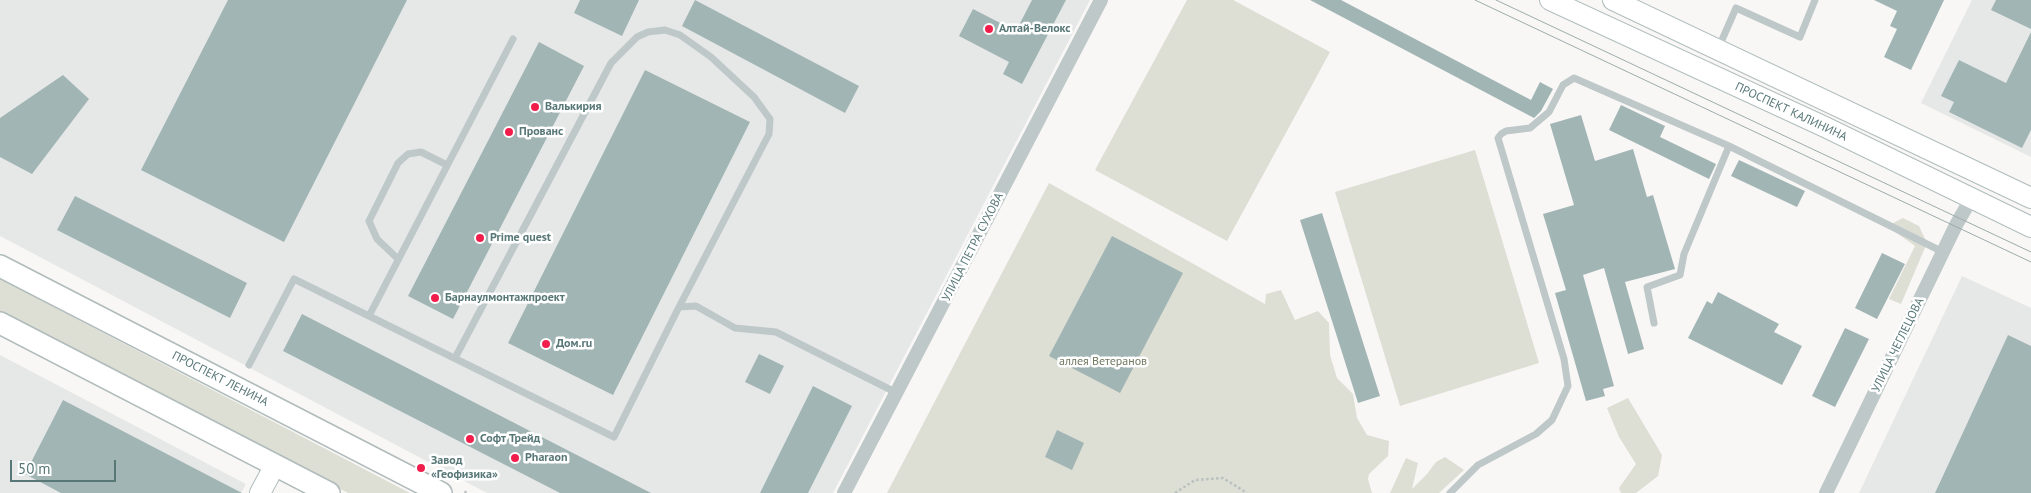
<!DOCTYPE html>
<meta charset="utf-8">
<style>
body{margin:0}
#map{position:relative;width:2031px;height:493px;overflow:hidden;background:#f8f7f5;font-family:"PT Sans",sans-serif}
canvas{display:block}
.scale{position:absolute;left:10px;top:460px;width:106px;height:22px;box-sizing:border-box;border:2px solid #587777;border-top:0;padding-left:6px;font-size:15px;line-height:18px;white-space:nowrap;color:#587777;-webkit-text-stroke:4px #fff;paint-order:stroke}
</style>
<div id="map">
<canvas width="2031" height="493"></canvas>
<div class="scale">50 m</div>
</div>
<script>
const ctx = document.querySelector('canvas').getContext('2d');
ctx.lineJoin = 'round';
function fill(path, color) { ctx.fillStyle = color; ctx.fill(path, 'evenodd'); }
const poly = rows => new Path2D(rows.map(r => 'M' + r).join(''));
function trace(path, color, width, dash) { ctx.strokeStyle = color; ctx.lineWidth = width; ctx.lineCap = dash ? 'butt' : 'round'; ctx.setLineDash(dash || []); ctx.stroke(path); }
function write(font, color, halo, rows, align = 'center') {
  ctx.font = font + ' "PT Sans",sans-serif'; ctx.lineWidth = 5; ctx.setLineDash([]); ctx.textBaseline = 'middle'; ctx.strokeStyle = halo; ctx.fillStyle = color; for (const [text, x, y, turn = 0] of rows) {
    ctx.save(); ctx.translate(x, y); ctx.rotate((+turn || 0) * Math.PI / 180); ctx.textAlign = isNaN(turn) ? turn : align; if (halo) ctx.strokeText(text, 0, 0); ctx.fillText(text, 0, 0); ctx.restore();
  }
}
fill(poly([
 [0,0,1090,0,833,493,487,493,0,236],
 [1972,0,2031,0,2031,157,1921,103],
 [1962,276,2031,308,2031,493,1859,493],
 [0,355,246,484,241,493,0,493]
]), '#e6e8e7');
fill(poly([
 [1187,0,1233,0,1330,52,1227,241,1095,170],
 [1475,150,1539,363,1400,406,1335,192],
 [1049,183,1265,304,1266,294,1281,290,1295,320,1318,311,1329,323,1330,355,1337,378,1353,394,1357,418,1367,435,1389,441,1388,456,1369,474,1368,479,1372,493,887,493],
 [1903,218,1919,226,1927,243,1901,304,1889,299,1915,246,1887,226],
 [0,279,410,493,348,493,0,313],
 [1628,398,1662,455,1658,476,1636,493,1621,493,1619,488,1636,464,1619,437,1607,408],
 [1445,457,1464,470,1439,493,1390,493,1406,458,1418,463,1412,489,1427,474,1436,462]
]), '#ddded4');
fill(poly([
 [228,0,407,0,284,242,141,170],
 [580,0,639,0,622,36,574,13],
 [695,0,859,86,845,113,682,26],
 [1032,0,1066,0,1022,84,1003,74,1009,62,959,36,973,9,1016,31],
 [1310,0,1341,0,1531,100,1540,82,1553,89,1541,111,1534,118],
 [1874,0,1944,0,1911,70,1884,57,1897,29,1890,26,1897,11],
 [1996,0,2031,0,2031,29,1991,10],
 [2031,32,2031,130,2022,148,1949,112,1954,102,1941,96,1959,60,2006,83],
 [539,42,584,66,453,319,408,296],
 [645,70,750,122,613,395,508,343],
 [63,75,89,99,32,174,0,157,0,118],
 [1621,105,1665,126,1660,137,1716,164,1709,179,1609,130],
 [1581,115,1595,161,1633,149,1647,197,1653,195,1675,269,1625,282,1644,349,1628,354,1604,268,1583,275,1614,386,1603,389,1605,396,1586,401,1555,293,1566,290,1543,214,1574,205,1550,124],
 [1739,160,1805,191,1797,207,1731,176],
 [75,196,247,283,230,318,57,230],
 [1322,213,1380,396,1358,403,1300,220],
 [1112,236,1183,273,1120,393,1049,356],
 [1882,253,1905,264,1877,319,1855,308],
 [1718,292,1779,324,1774,332,1802,346,1782,385,1688,338,1707,301,1712,304],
 [302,314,651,493,560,493,283,351],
 [1845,328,1869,339,1835,407,1812,396],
 [2008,335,2031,346,2031,493,1935,493],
 [759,354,784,366,770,394,745,382],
 [813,386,852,406,808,493,760,493],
 [63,400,242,493,61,493,25,474],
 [1057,430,1084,443,1072,470,1045,457]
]), '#a2b5b5');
const secondary = poly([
 [1550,0,1825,127,2031,227],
 [1613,0,2031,198],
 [260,493,275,465]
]);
const primary = poly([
 [0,266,441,493],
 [0,323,329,493]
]);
trace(secondary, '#b1bdbd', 22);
trace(primary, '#b0bbbb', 24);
trace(poly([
 [465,493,466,491],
 [1175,493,1195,480,1223,478,1247,493]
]), '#b9c0c0', 2.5, [2.5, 2.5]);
trace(poly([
 [1718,49,1736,8,1800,37,1815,0],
 [398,259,377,239,369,221,398,163,408,154,421,152,447,165],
 [369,316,513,39],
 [1654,323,1647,287,1680,275,1684,254,1729,146,1943,252],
 [455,358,611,63,637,37,648,32,665,30,680,35,711,57,754,97,770,119,769,134,679,307],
 [249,365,294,279,614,437,679,307,696,306,735,328,776,332,897,393],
 [1450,493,1478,465,1536,434,1552,420,1568,386,1564,359,1498,138,1501,134,1506,131,1530,128,1549,112,1563,85,1574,78,1729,146]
]), '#bec8c8', 7);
trace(poly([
 [844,493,1101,0],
 [1826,493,1956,225,1971,199]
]), '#bec8c8', 14);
trace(secondary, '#fff', 20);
trace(primary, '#fff', 21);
trace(poly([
 [1475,0,2031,262],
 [1496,0,2031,252]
]), '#9cacac', 1);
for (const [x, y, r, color] of [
 [989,29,5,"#f11d4b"],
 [535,107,5,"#f11d4b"],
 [509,132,5,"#f11d4b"],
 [480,238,5,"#f11d4b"],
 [435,298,5,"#f11d4b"],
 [546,344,5,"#f11d4b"],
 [470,439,5,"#f11d4b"],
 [515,458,5,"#f11d4b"],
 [421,468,5,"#f11d4b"]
]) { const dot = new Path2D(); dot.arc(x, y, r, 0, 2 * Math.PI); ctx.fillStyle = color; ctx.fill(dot); trace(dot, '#fff', 2); }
write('bold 12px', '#587777', '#fff', [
 ["Алтай-Велокс",999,29],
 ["Валькирия",545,107],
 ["Прованс",519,132],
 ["Prime quest",490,238],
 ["Барнаулмонтажпроект",445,298],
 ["Дом.ru",556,344],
 ["Софт Трейд",480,439],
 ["Pharaon",525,458],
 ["Завод",431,461],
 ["«Геофизика»",431,475]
], 'left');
write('12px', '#587777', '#fff', [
 ["ПРОСПЕКТ КАЛИНИНА",1791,112,25],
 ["УЛИЦА ПЕТРА СУХОВА",973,247,-63],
 ["УЛИЦА ЧЕГЛЕЦОВА",1898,345,-64],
 ["ПРОСПЕКТ ЛЕНИНА",220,379,27]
]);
write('12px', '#717a60', '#fff', [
 ["аллея Ветеранов",1103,362]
]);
</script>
